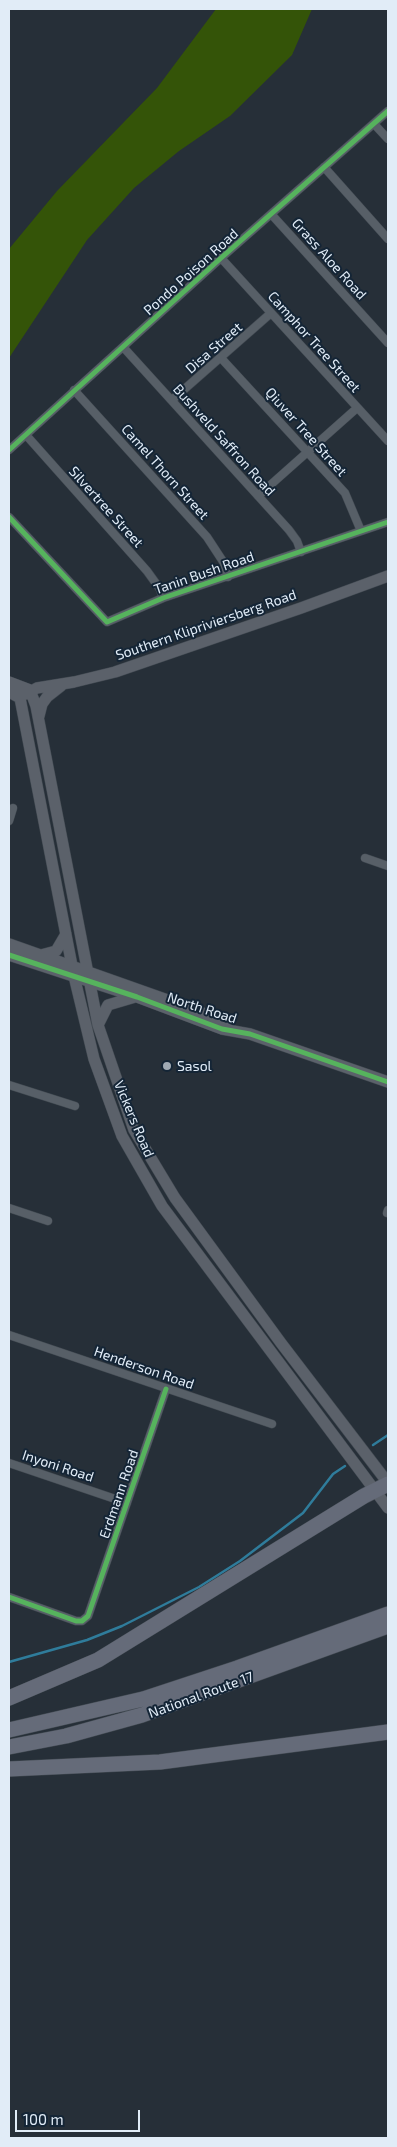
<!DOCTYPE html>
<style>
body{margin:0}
#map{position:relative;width:397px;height:2147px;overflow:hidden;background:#262f38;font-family:"Exo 2",sans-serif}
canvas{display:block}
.frame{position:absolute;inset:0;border:10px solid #e1ecf7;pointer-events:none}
.scale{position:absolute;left:15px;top:2110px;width:125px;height:22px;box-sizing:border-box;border:2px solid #e1ecf7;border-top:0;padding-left:6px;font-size:15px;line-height:18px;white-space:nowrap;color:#e1ecf7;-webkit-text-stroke:4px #142536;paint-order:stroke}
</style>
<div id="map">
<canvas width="397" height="2147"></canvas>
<div class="frame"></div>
<div class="scale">100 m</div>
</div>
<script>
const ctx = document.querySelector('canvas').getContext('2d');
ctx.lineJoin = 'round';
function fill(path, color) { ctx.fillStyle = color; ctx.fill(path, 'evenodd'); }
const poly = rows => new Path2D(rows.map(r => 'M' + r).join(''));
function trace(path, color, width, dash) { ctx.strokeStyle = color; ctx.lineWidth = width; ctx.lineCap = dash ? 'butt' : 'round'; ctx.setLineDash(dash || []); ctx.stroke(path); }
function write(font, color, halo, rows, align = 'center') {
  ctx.font = font + ' "Exo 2",sans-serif'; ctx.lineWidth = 4; ctx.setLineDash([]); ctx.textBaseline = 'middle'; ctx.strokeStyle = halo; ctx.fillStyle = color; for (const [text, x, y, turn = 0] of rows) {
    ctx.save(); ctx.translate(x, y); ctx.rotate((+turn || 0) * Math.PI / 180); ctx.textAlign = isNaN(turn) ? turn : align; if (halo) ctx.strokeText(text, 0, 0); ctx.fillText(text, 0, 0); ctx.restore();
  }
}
fill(poly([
 [216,9,312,9,292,55,230,116,179,151,134,188,87,240,9,358,9,249,57,191,157,88]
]), '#345408');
trace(poly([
 [373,1445,388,1435],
 [9,1662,87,1640,122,1626,199,1587,240,1561,303,1513,333,1474,345,1466]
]), '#2f7c9b', 2.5);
const street = poly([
 [374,124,388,139],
 [324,167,388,239],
 [272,215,388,343],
 [221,258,388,441],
 [124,348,289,530,297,541,301,552],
 [221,358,345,493,361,531],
 [74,390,207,537,224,563,228,577],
 [172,400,271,313],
 [26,435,147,571,160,589,163,598],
 [9,450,221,258,388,111],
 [258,496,357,408],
 [9,517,107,622,163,598,388,522],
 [9,821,13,808],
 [365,858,388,866],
 [9,1085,75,1106],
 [9,1208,48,1221],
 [387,1213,388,1210],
 [9,1335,272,1424],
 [9,1463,127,1503],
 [9,1597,76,1621,82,1621,88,1616,166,1389]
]);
const secondary = poly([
 [9,682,30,690,36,706,98,1025,134,1130,175,1198,281,1343,388,1483],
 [9,692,20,698],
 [26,694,37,688,74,682,115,672,301,608,388,576],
 [20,698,74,976,94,1059,122,1136,162,1206,388,1508],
 [39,716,42,704,47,697,61,686],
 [9,944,173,1002],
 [9,955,137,997,222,1029,250,1034,388,1082],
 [41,955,56,951,66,934],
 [192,1009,226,1022],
 [99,1023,108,1005,135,997]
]);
const highway = poly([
 [9,1698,98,1660,364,1496,388,1484],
 [9,1730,143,1699,237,1668,388,1614],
 [9,1747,66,1736,142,1715,388,1626],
 [9,1769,160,1762,388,1732]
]);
trace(street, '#424a52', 9);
trace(secondary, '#424a52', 12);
trace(highway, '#424a52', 16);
trace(street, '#575f67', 8);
trace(secondary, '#5b616a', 11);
trace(highway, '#656b79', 15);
trace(poly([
 [9,450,221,258,388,111],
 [9,517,107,622,163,598,388,522],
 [9,955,137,997,222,1029,250,1034,388,1082],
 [9,1597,76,1621,82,1621,88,1616,166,1389]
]), '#56b35d', 5);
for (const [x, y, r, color] of [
 [167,1066,5,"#a0aab4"]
]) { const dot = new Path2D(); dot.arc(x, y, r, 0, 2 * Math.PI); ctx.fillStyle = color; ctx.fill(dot); trace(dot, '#142536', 2); }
write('14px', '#e1ecf7', '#142536', [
 ["Grass Aloe Road",329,259,48],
 ["Pondo Poison Road",191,272,-42],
 ["Camphor Tree Street",314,342,48],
 ["Disa Street",214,348,-41],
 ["Qiuver Tree Street",306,432,48],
 ["Bushveld Saffron Road",224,440,48],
 ["Camel Thorn Street",165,472,48],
 ["Silvertree Street",106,507,48],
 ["Tanin Bush Road",204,573,-19],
 ["Southern Klipriviersberg Road",206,625,-19],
 ["North Road",202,1008,18],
 ["Vickers Road",134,1119,67],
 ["Henderson Road",144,1368,19],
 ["Inyoni Road",58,1466,18],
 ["Erdmann Road",119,1494,-71],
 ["National Route 17",201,1695,-20]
]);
write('14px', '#e1ecf7', '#142536', [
 ["Sasol",177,1066]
], 'left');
</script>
